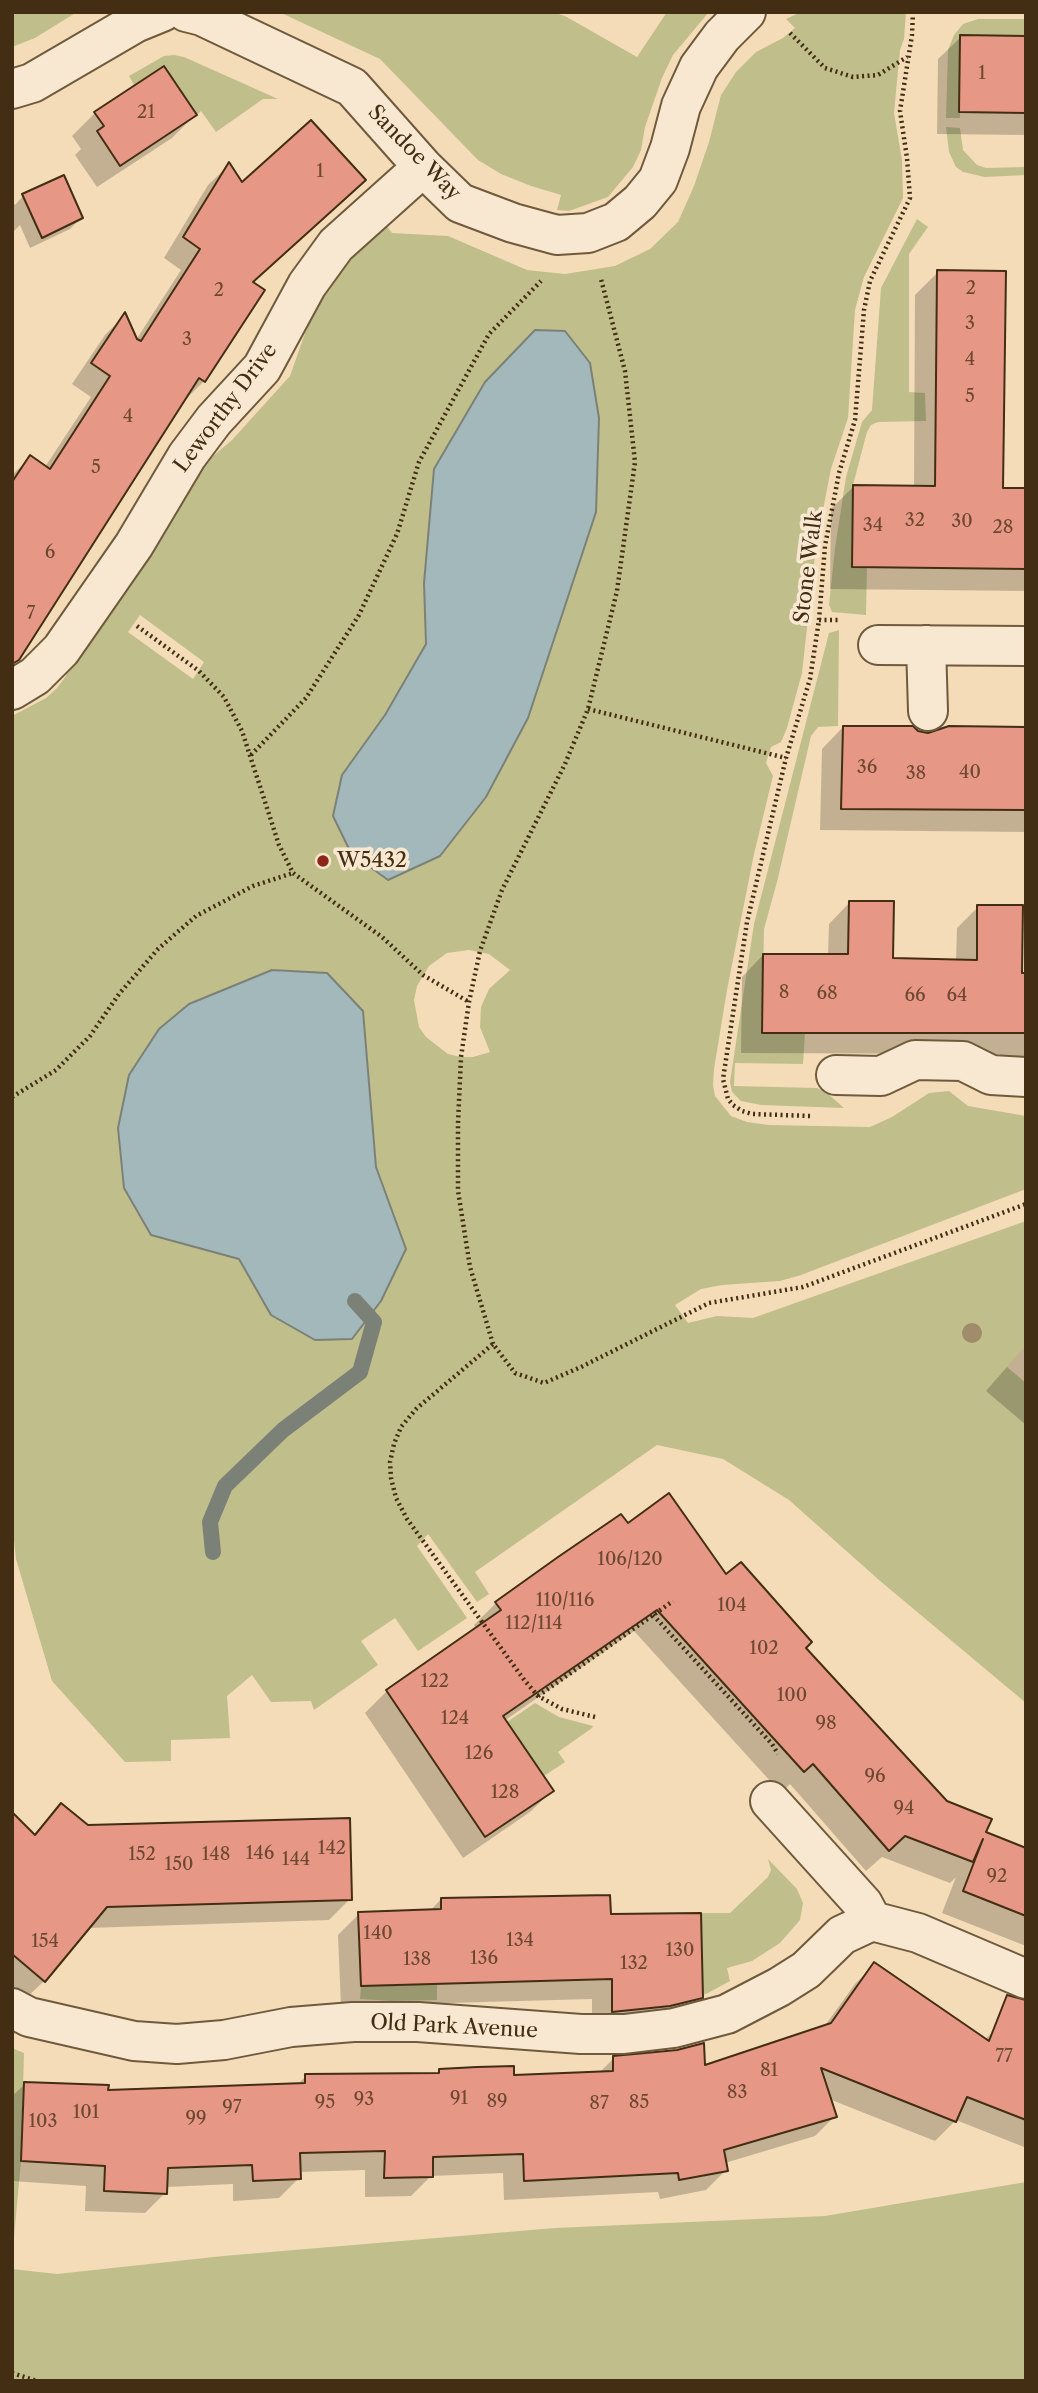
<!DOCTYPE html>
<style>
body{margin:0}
#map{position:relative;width:1038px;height:2393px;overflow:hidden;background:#f4dcb8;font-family:"Libre Caslon Text",serif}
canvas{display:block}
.frame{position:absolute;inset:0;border:14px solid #432e13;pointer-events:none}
</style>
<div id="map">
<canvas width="1038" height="2393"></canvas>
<div class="frame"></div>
</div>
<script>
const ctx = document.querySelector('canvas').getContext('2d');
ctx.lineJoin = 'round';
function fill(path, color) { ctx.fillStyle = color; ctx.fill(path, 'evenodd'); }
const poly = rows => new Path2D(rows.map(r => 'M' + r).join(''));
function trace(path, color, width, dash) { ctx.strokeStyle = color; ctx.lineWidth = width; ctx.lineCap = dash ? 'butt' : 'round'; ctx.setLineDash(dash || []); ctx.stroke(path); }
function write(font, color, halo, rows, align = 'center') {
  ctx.font = font + ' "Libre Caslon Text",serif'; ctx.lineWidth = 7; ctx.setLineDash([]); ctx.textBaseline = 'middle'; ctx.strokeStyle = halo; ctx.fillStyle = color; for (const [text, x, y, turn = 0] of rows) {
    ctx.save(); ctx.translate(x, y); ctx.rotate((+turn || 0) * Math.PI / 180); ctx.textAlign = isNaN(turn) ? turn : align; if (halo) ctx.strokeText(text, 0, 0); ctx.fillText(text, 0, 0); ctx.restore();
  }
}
fill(poly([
 [12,12,77,12,35,38,12,47],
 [279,12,552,12,565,16,637,57,667,12,709,12,673,55,662,78,645,127,641,150,633,167,608,197,569,211,557,210,561,195,531,186,501,174,478,160,380,59],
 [801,12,906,12,904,39,900,50,894,113,902,160,903,198,864,277,855,310,848,418,831,469,816,546,802,673,787,728,781,742,771,747,766,763,773,776,754,854,727,990,714,1069,713,1085,715,1096,731,1116,747,1122,769,1125,870,1127,892,1117,929,1093,949,1091,968,1106,1026,1116,1026,1189,801,1275,780,1281,722,1285,701,1289,675,1305,688,1323,717,1316,753,1318,1026,1221,1026,1345,1007,1367,1026,1383,1026,1703,879,1580,789,1500,723,1459,657,1445,475,1572,489,1594,477,1602,428,1534,417,1546,467,1618,418,1651,395,1618,361,1641,378,1665,314,1710,311,1701,271,1702,252,1675,227,1696,230,1738,171,1740,171,1761,125,1762,52,1681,16,1559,12,1522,12,716,46,698,57,688,66,676,77,647,205,463,232,440,290,376,310,319,337,269,384,222,392,233,448,236,527,270,565,274,615,266,650,249,678,222,694,186,709,142,721,95,736,72,756,52,783,38,795,28,786,19],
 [535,330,599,418,596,512,528,718,486,797,440,856,342,775,385,715,426,644,424,583,434,469,485,382],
 [140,615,204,662,193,679,128,632],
 [469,950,489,954,510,970,489,989,481,1007,480,1027,490,1052,473,1057,461,1057,448,1054,426,1037,419,1027,414,1000,417,986,429,966,447,953],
 [272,970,363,1011,376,1167,406,1249,381,1301,352,1339,315,1340,271,1315,239,1259,152,1235,124,1188,118,1128,189,1004],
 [978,19,1026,19,1026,36,961,35,960,118,946,118,948,50,954,35,963,24],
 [174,55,184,57,278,99,263,99,216,132,201,111,197,115,164,66,134,85,129,76,164,56],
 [946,127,960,128,963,150,977,165,986,168,1026,167,1026,175,985,177,963,172,956,167,949,152],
 [917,219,928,227,909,254,909,392,925,393,926,421,878,422,871,425,867,432,853,485,852,565,867,567,866,615,832,612,829,605,835,548,846,477,862,422,872,410,881,288],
 [839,630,838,726,818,727,811,736,777,882,764,929,762,1032,805,1033,803,1064,735,1063,734,1086,817,1088,826,1092,844,1108,761,1105,741,1101,732,1092,730,1082,754,924,829,633],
 [535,1703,559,1717,593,1726,592,1728,558,1752,565,1762,544,1776,507,1722],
 [768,1859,797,1889,803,1903,800,1920,780,1943,752,1961,727,1968,730,1981,708,1993,685,2002,632,2010,612,2011,612,1990,703,1988,701,1913,730,1913,768,1877,771,1870],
 [437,1983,437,2000,391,2001,360,1999,361,1986],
 [12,2048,24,2053,21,2161,12,2259],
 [1026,2182,1026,2381,12,2381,12,2269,57,2274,223,2256,555,2228,825,2216]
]), '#c0bf8b');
const water = poly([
 [535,330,565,331,590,363,599,418,596,512,528,718,486,797,440,856,388,880,351,853,333,816,342,775,385,715,426,644,424,583,434,469,485,382,535,330],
 [272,970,327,973,363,1011,376,1167,406,1249,381,1301,352,1339,315,1340,271,1315,239,1259,151,1235,124,1188,118,1128,129,1075,159,1029,189,1004,272,970]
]);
fill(water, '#a2b8ba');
trace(water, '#7c8177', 2);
fill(poly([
 [961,37,1026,37,1024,135,937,134,938,59],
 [95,113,195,115,172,138,97,187,75,155,81,149,72,136],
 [229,165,242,185,344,200,252,283,263,290,204,381,183,402,12,657,12,475,30,458,45,467,91,397,72,384,105,335,125,315,136,340,181,270,164,258,208,185],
 [23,196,81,218,70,229,30,248,20,225,12,233,12,199,15,205],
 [938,272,1001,489,1026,490,1026,591,830,589,831,509,854,486,914,488,915,295],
 [843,727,928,735,1026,729,1026,832,820,830,822,749],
 [850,902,891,960,956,961,957,928,978,907,1020,975,1026,975,1026,1075,999,1075,1000,1054,741,1053,742,977,763,955,828,956,829,924],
 [1026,1345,1026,1425,986,1391],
 [627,1526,726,1577,804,1648,946,1803,984,1833,1026,1850,1026,1946,942,1913,956,1877,950,1883,882,1857,866,1871,790,1784,781,1793,634,1631,504,1721,552,1791,530,1812,463,1858,365,1713,387,1691,477,1629,474,1625,496,1603],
 [61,1806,87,1827,350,1899,329,1920,88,1928,44,1981,23,2001,12,1993,12,1815,33,1835],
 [441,1899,701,1997,681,2018,592,2032,592,1999,341,2006,338,1935,359,1914,429,1912],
 [875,1964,984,2040,995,2030,1026,2042,1024,2147,956,2120,935,2141,829,2099,835,2116,815,2136,725,2163,726,2170,706,2190,660,2199,658,2192,504,2200,503,2173,431,2176,411,2196,365,2197,365,2170,299,2172,299,2178,279,2198,233,2201,233,2184,166,2187,165,2193,145,2213,85,2211,86,2186,12,2181,12,2096,25,2084,107,2092,296,2086,306,2076,435,2075,440,2071,512,2077,598,2074,614,2058,703,2067,824,2027,855,1984]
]), '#0003');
trace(poly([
 [213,1552,210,1522,225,1486,283,1430,360,1372,374,1322,355,1301]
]), '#7c8177', 16);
const building = poly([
 [960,35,1026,36,1026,113,959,112,960,35],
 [164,66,197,115,120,166,97,131,104,126,94,112,164,66],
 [311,120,366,180,253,282,265,290,205,382,199,378,19,660,12,664,12,482,30,455,50,469,110,376,91,363,125,312,137,339,141,341,200,249,183,237,229,162,242,182,311,120],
 [64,175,83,218,42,238,22,194,64,175],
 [937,270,1006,271,1003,488,1026,488,1026,569,852,567,853,485,935,486,937,270],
 [843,726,913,726,918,731,928,733,949,726,1026,727,1026,810,841,809,843,726],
 [849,901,894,901,893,958,977,960,977,905,1023,905,1022,973,1026,973,1026,1033,762,1033,763,954,848,954,849,901],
 [669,1493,726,1574,741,1562,812,1642,806,1648,947,1801,992,1819,986,1832,1026,1848,1026,1916,963,1891,983,1839,973,1862,905,1836,889,1851,813,1764,804,1772,657,1610,503,1716,554,1791,485,1837,386,1690,501,1610,495,1602,558,1557,621,1514,628,1523,669,1493],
 [61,1803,88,1825,350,1818,352,1900,107,1907,45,1982,12,1954,12,1812,35,1835,61,1803],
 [610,1895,611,1914,701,1913,703,1998,670,2006,612,2012,612,1979,361,1986,358,1912,441,1909,441,1898,610,1895],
 [874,1962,989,2041,1007,1995,1026,2000,1026,2120,967,2097,956,2122,821,2068,837,2117,724,2150,728,2171,679,2180,678,2173,524,2181,523,2154,433,2157,433,2177,384,2178,385,2151,300,2153,301,2179,253,2181,252,2165,168,2168,167,2194,104,2191,105,2166,21,2161,24,2082,109,2085,108,2090,305,2083,305,2074,439,2073,439,2069,477,2067,514,2066,514,2075,613,2071,613,2056,677,2050,704,2043,705,2065,831,2023,874,1962]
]);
fill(building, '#e79785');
trace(building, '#432e13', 2);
const minor = poly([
 [186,12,202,16,352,87,423,167,460,203,513,223,557,235,588,233,616,222,640,202,658,180,670,148,681,106,699,67,722,36,746,12],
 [12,89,32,83,135,23,162,12],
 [878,645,1026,646],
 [926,645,928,711],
 [12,690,35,676,61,650,134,545,187,456,214,420,262,368,307,285,336,245,423,167],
 [836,1075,881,1076,915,1060,963,1061,991,1075,1026,1077],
 [770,1801,863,1904,872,1921],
 [12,2008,29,2017,134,2041,177,2044,224,2040,291,2027,353,2022,418,2022,581,2034,624,2034,674,2028,727,2014,779,1987,806,1970,842,1935,872,1921,918,1933,1026,1979]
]);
trace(minor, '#6f5a3c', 42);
trace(poly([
 [790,33,825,68,853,77,878,75,907,57],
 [819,620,839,620],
 [137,626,199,671,224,697,242,731,279,845,293,873,382,937,423,975,469,1002],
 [588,709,786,758],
 [251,755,306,698,359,615,397,534,419,462,489,334,541,281],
 [12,1097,56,1070,90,1036,119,994,158,949,196,916,253,886,293,873],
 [810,1116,752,1114,742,1111,733,1105,728,1099,723,1079,747,922,786,758,810,679,819,620,825,546,839,473,855,420,864,310,870,281,910,198,907,158,900,111,912,35,913,12],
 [493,1344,470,1267,458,1191,458,1123,461,1057,469,1002,480,951,502,890,565,764,588,709,617,591,635,462,625,371,601,279],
 [653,1615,772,1744,778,1754],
 [538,1696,673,1601],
 [595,1717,562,1709,538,1696,525,1681,407,1519,396,1498,391,1478,390,1462,394,1444,401,1427,416,1409,493,1344,515,1373,544,1383,581,1367,709,1303,803,1287,1026,1204],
 [12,2373,37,2381]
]), '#432e13', 4.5, [2, 3.5]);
trace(minor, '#f8e8d1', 38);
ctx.fillStyle = '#a08c6a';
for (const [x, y] of [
 [972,1333]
]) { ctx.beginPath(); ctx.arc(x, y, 10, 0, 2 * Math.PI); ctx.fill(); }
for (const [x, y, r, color] of [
 [323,861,7,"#8f2418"]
]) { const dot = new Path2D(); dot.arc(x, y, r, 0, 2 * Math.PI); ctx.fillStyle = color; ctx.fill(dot); trace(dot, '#f8e8d1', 2.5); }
write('18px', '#6c4830', null, [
 ["1",982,74],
 ["21",146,113],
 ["1",320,172],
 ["2",971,289],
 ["2",219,291],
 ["3",970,324],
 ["3",187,340],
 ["4",970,360],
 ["5",970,397],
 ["4",128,417],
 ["5",96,468],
 ["32",915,521],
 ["30",962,522],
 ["34",873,526],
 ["28",1003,528],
 ["6",50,553],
 ["7",31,614],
 ["36",867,768],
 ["40",970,773],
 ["38",916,774],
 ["8",784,993],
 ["68",827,994],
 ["66",915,996],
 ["64",957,996],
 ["106/120",630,1560],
 ["110/116",565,1601],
 ["104",732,1606],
 ["112/114",534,1624],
 ["102",764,1649],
 ["122",435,1682],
 ["100",792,1696],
 ["124",455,1719],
 ["98",826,1724],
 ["126",479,1754],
 ["96",875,1777],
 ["128",505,1793],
 ["94",904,1809],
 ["142",332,1849],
 ["146",260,1854],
 ["152",142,1855],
 ["148",216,1855],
 ["144",296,1860],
 ["150",179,1865],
 ["92",997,1877],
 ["140",378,1934],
 ["134",520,1941],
 ["154",45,1942],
 ["130",680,1951],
 ["136",484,1959],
 ["138",417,1960],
 ["132",634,1964],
 ["77",1004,2057],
 ["81",769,2071],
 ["83",737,2093],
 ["91",459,2099],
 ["93",364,2100],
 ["89",497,2102],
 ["95",325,2103],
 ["85",639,2103],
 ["87",599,2104],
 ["97",232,2108],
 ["101",86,2113],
 ["99",196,2119],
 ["103",43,2122]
]);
write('21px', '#432e13', '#f8e8d1', [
 ["Sandoe Way",414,153,46],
 ["Leworthy Drive",226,408,-53],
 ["Stone Walk",809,567,-83],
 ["Old Park Avenue",454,2027,3]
]);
write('21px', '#432e13', '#f8e8d1', [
 ["W5432",337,861]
], 'left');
</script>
